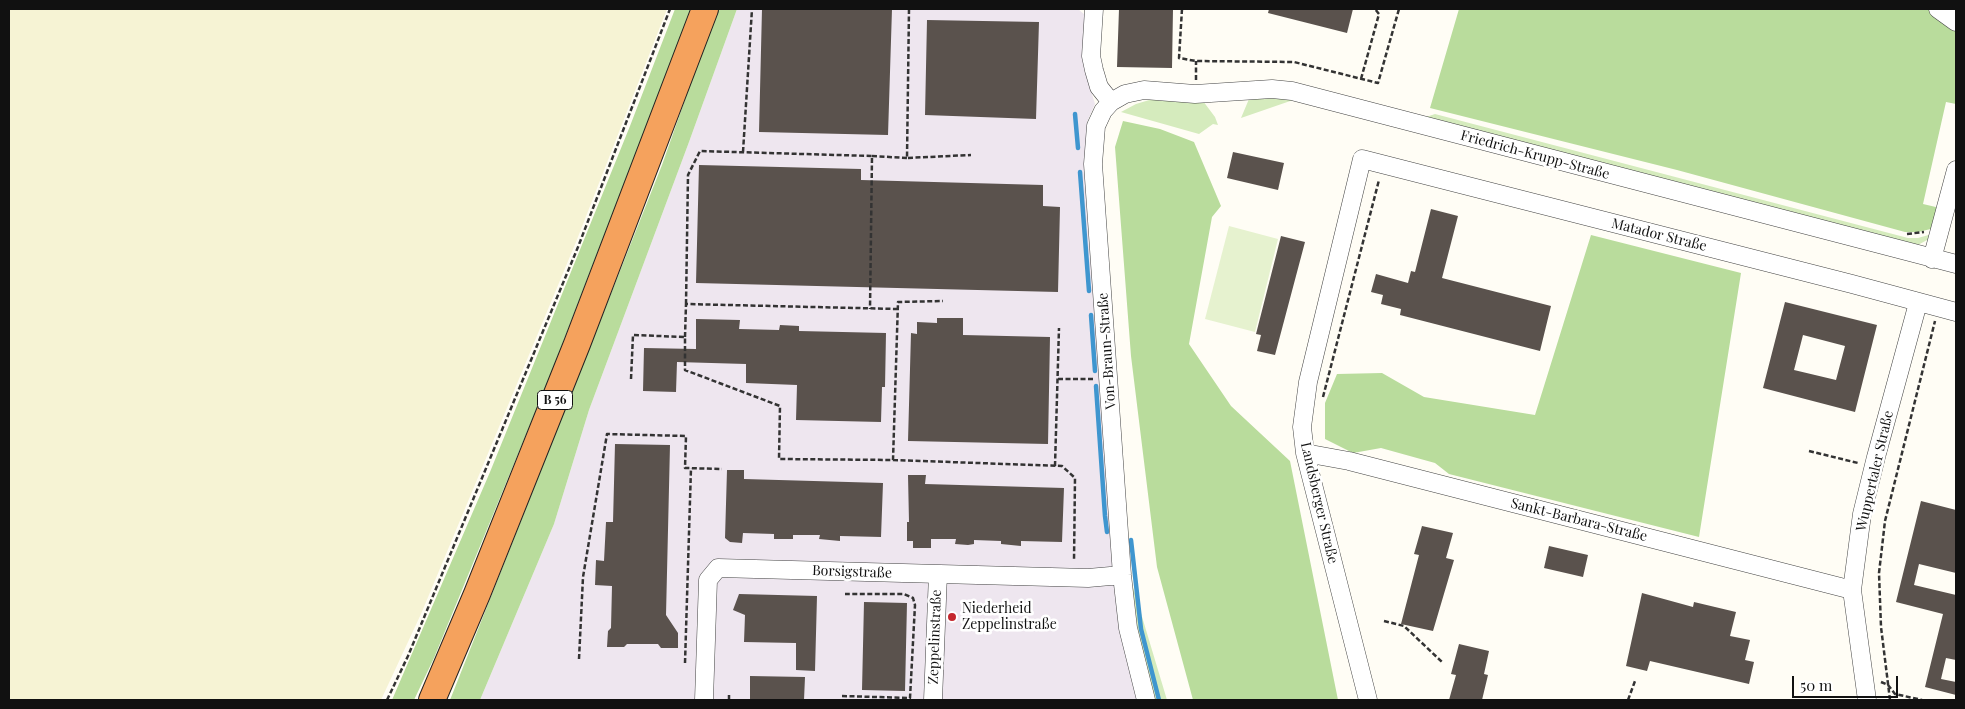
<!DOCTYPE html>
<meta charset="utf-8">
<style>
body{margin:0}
#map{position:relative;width:1965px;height:709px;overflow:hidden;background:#fffdf5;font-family:"Playfair Display",serif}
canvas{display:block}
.frame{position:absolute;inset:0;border:10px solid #111;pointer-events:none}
.scale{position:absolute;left:1792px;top:676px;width:106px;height:22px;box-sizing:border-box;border:2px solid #111;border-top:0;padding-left:6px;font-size:15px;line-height:18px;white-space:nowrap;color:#111;-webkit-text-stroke:4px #fff;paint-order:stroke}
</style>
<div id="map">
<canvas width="1965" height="709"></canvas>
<div class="frame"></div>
<div class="scale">50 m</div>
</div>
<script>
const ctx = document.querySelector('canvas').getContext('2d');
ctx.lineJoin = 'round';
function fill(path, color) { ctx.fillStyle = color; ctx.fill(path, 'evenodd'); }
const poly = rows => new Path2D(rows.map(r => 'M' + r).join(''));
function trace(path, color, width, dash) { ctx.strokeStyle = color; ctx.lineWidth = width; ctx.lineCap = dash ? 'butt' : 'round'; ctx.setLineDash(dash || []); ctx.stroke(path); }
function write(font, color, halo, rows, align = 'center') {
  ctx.font = font + ' "Playfair Display",serif'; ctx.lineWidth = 5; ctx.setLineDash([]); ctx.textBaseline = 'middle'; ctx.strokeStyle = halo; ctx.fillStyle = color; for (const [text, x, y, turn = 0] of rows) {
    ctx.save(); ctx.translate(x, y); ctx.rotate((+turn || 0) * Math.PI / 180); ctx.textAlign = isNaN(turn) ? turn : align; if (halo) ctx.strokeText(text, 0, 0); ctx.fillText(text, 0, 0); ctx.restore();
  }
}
fill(poly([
 [737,9,1078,9,1085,15,1086,74,1095,104,1087,122,1086,144,1141,700,480,700,554,524,589,410,689,142]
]), '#eee6ef');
fill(poly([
 [9,9,667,9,576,242,474,487,421,614,381,700,9,700]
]), '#f6f3d4');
fill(poly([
 [1278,97,1296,99,1241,118,1249,99],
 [1156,98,1203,101,1215,117,1218,125,1213,124,1199,134,1121,112,1136,104],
 [1435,114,1908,238,1918,238,1932,234,1929,239,1916,246,1426,117],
 [1131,580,1167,700,1153,700,1136,624]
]), '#d5ebbd');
fill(poly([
 [675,9,691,9,548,381,434,658,414,700,392,700,490,472,630,126],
 [717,9,737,9,689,142,589,410,554,524,480,700,450,700,662,165],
 [1459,9,1930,9,1956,30,1956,104,1946,102,1923,204,1940,208,1935,228,1918,232,1905,232,1677,170,1430,108],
 [1123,121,1160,129,1194,142,1221,206,1212,217,1189,344,1231,406,1290,461,1338,700,1193,700,1157,567,1131,356,1115,147],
 [1591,235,1741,273,1699,537,1449,474,1435,463,1381,448,1353,453,1325,439,1325,403,1337,374,1382,373,1424,397,1535,415]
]), '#b9dc9c');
fill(poly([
 [1229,226,1278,239,1255,332,1205,319]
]), '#e6f2cf');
trace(poly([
 [1075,114,1078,148],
 [1080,172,1089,291],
 [1091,315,1095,371],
 [1096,386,1105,516,1107,532],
 [1131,540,1141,629,1159,700]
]), '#3f96cf', 4.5);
fill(poly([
 [762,9,892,9,888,135,759,132],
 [1119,9,1173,9,1172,68,1117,67],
 [1269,9,1353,9,1347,33,1268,13],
 [927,20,1039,22,1036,119,925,115],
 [1233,152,1284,163,1278,190,1227,178],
 [699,165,861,169,861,180,1043,185,1043,206,1060,207,1058,292,696,283],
 [1431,209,1458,216,1442,278,1551,306,1540,351,1400,315,1401,309,1381,304,1383,295,1371,292,1376,274,1408,283,1411,271,1415,272],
 [1281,236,1305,242,1275,355,1257,351,1261,335,1256,334],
 [1785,302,1877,325,1855,412,1763,388],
 [1803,335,1845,346,1836,380,1794,370],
 [937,318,963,318,963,335,1050,337,1048,444,908,441,911,333,917,334,917,322,937,323],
 [696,319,740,320,739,329,779,330,780,325,799,326,799,331,886,333,885,387,882,387,881,422,796,420,797,385,746,383,746,364,677,362,676,392,643,391,644,348,696,349],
 [615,444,670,445,666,615,678,633,678,648,661,648,658,644,627,644,624,647,607,647,608,631,611,628,612,586,595,585,596,560,604,561,606,522,613,522],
 [727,470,744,470,744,479,883,483,881,537,840,536,840,541,819,539,820,535,793,535,793,539,774,539,774,534,743,533,742,543,730,542,725,538],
 [908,475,926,475,925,484,1064,488,1062,542,1021,541,1021,546,1001,544,1001,541,974,540,974,544,968,545,955,544,956,539,931,539,931,548,913,548,913,541,907,541,907,522,909,522],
 [1921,501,1956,510,1956,573,1919,564,1914,585,1956,595,1956,660,1946,658,1941,679,1956,682,1956,695,1925,687,1943,614,1896,602],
 [1422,526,1453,533,1446,558,1454,560,1433,631,1401,624,1419,555,1414,554],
 [1549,546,1588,555,1583,577,1544,568],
 [1642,593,1693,607,1694,602,1736,612,1730,636,1750,640,1745,660,1754,662,1749,684,1650,661,1647,671,1626,666],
 [739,594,817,596,815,671,796,670,796,643,744,642,745,615,733,610],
 [864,602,907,603,905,691,862,690],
 [1459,644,1489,651,1484,674,1488,675,1482,700,1449,700,1456,675,1451,674],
 [750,676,805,677,804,700,750,700]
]), '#5a524d');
const minor = poly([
 [1094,9,1091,56,1094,70,1099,87,1111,102,1103,111,1096,126,1093,164,1122,575,1128,628,1146,700],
 [1938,9,1956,22],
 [1111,102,1125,94,1144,90,1195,94,1272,89,1292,91,1956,264],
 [1932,259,1956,170],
 [1305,453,1349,461,1852,590],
 [704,700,708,580,718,568,1088,578,1122,575],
 [933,700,938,574],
 [1368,700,1305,453,1302,427,1308,382,1362,159,1852,284,1956,312],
 [1867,700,1852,590,1862,514,1876,457,1918,303]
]);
const highway = poly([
 [432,700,477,594,577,344,705,9]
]);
trace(minor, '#444', 19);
trace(highway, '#222', 28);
trace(poly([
 [909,9,907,158,971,155],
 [1182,9,1179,58,1196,61,1294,62,1378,83,1399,9],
 [1361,79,1379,14,1375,9],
 [1196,80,1196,61],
 [743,152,752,9],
 [872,156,907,158],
 [1907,234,1924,232],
 [686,304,688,175,700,151,872,156,870,309],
 [685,337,686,304,898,309],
 [631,379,633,335,685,337,685,370,780,406,779,459,893,460,898,302,943,301],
 [1058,379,1094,379],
 [1323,397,1379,180],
 [1809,451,1858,463],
 [893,460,1062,466,1075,478,1074,561],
 [1055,466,1059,328],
 [1384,621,1404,626,1442,662],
 [579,659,583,577,607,434,686,436,685,468,722,469],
 [685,663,691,468],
 [1881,682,1888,685,1895,694,1922,700],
 [842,696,910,698,915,605,913,598,904,594,845,594],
 [387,700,408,656,578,247,670,9],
 [729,700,729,693],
 [1628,700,1635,681],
 [1890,700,1881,627,1879,573,1885,521,1935,321]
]), '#333', 2.5, [5, 2.5]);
trace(minor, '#fff', 18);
trace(highway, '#f5a25d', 26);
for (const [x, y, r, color] of [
 [952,617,5,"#c4262e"]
]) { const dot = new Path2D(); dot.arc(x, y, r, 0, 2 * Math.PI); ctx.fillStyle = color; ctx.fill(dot); trace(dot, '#fff', 2); }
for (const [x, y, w] of [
 [555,400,35]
]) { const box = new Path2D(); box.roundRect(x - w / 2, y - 9.5, w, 19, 4); ctx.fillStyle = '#fff'; ctx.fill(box); trace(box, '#111', 1); }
write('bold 12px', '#111', null, [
 ["B 56",555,400]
]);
write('14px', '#111', '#fff', [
 ["Friedrich-Krupp-Straße",1535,155,15],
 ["Matador Straße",1659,235,14],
 ["Von-Braun-Straße",1107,351,-94],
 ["Wuppertaler Straße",1875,471,-77],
 ["Landsberger Straße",1319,503,77],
 ["Sankt-Barbara-Straße",1579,520,14],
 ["Borsigstraße",852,572,2],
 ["Zeppelinstraße",935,637,-88]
]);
write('14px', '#111', '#fff', [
 ["Niederheid",962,609],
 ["Zeppelinstraße",962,625]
], 'left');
</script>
